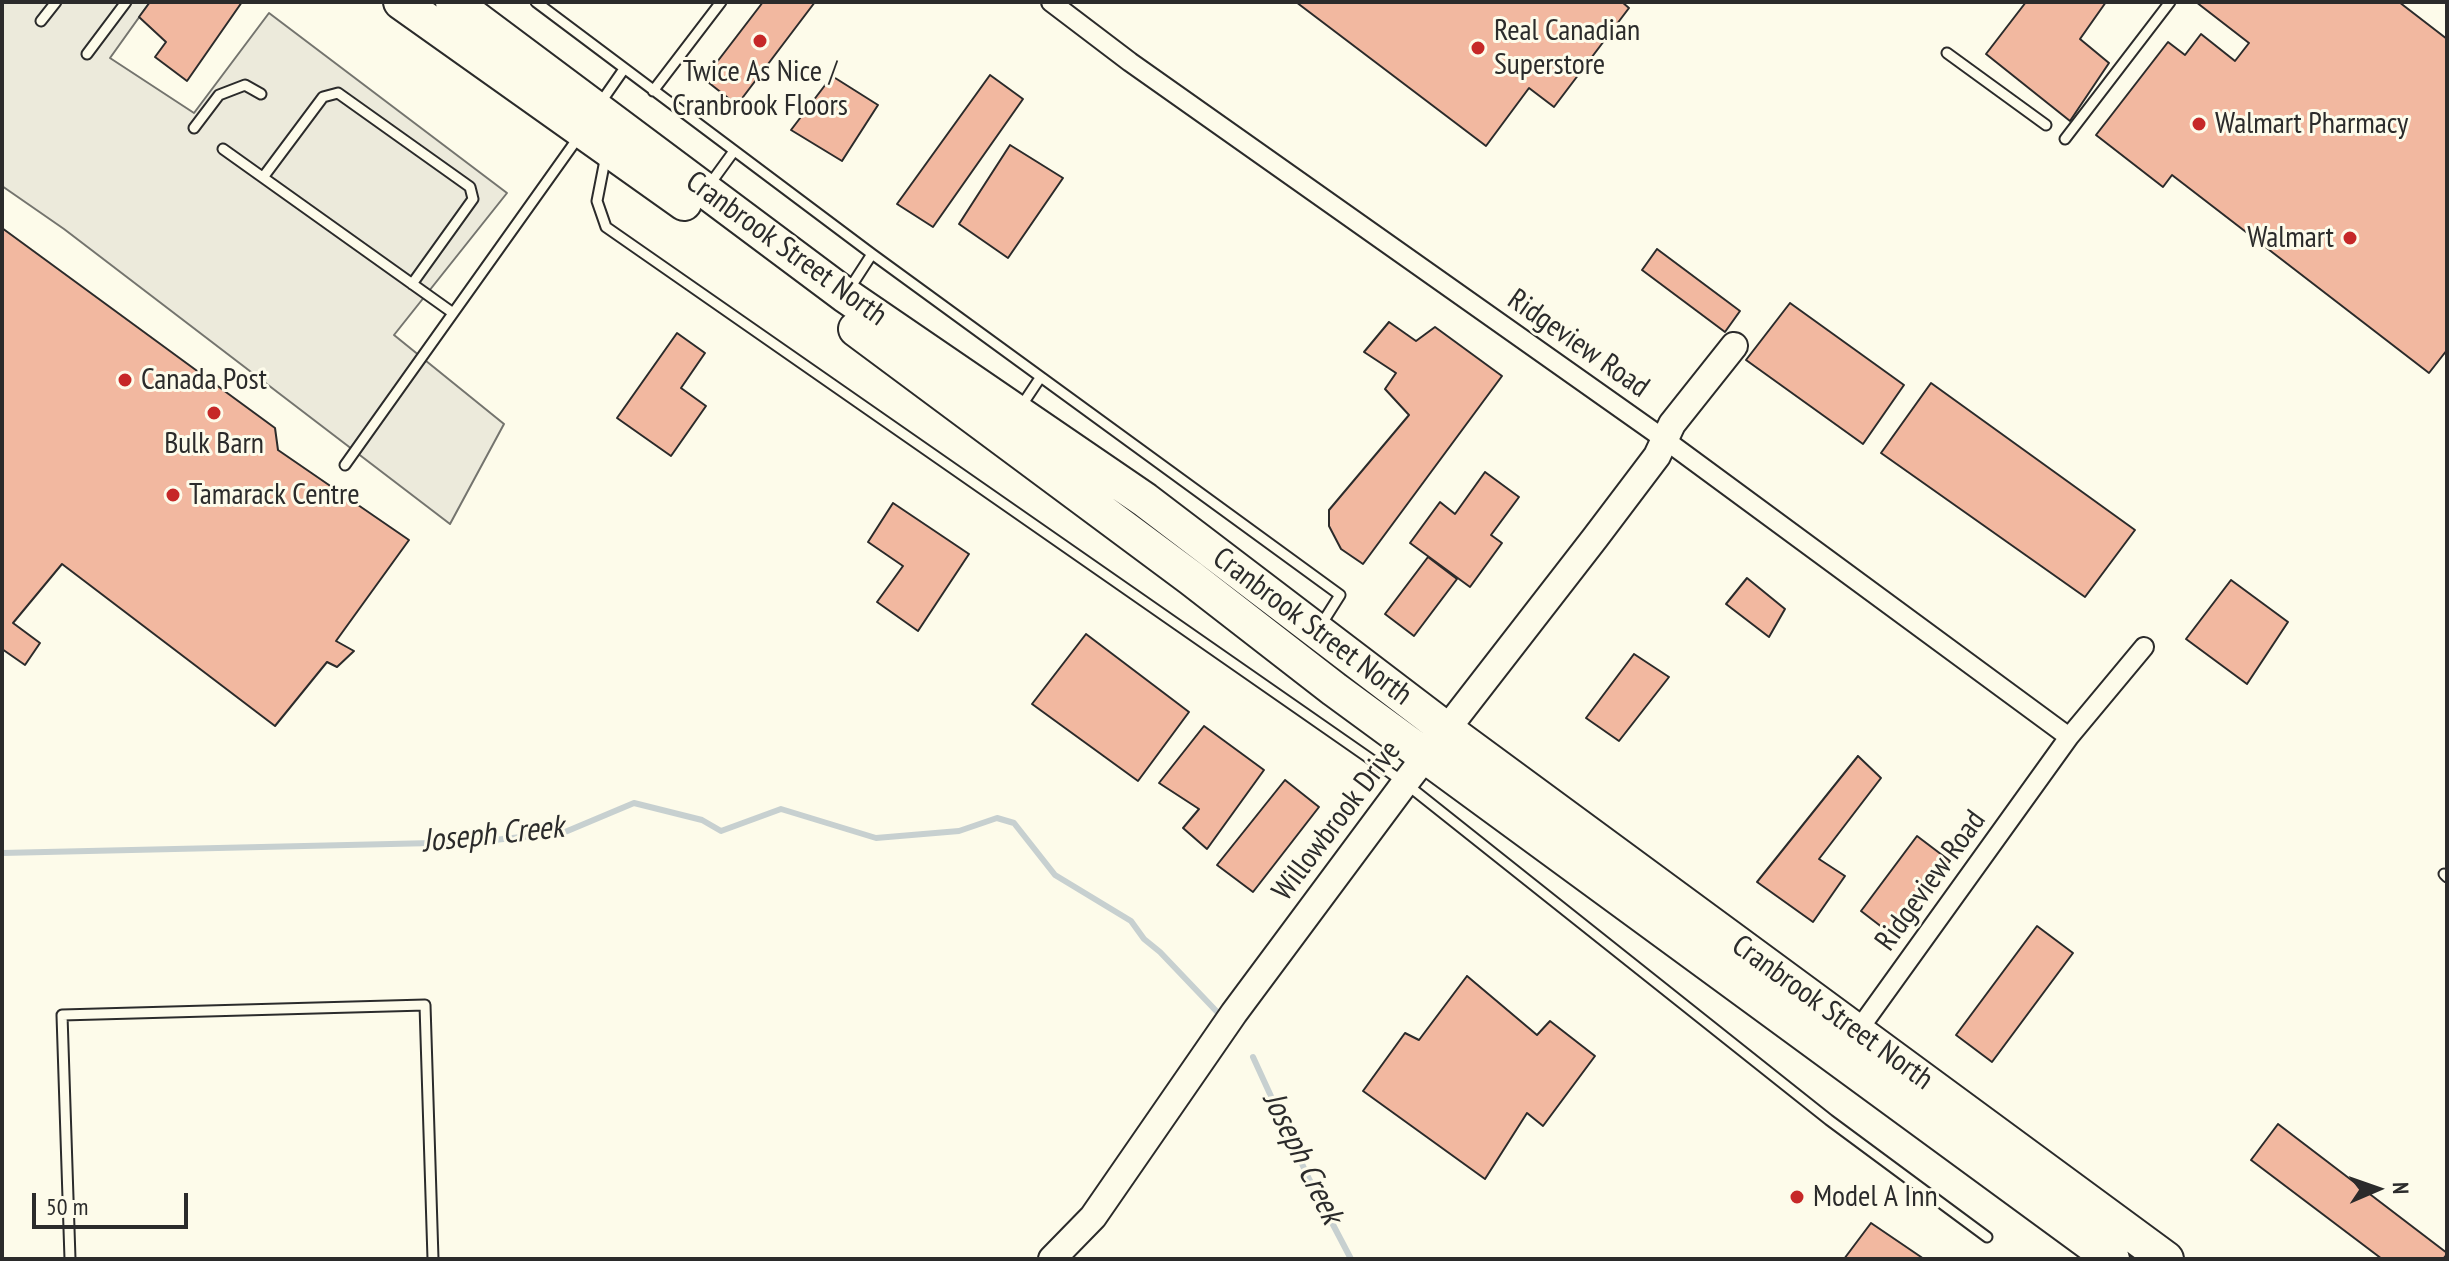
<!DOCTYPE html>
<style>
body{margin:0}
#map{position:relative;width:2449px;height:1261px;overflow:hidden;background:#fdfbea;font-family:"PT Sans Narrow",sans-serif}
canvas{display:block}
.frame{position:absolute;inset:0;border:4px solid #2b2b2b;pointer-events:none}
.north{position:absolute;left:2337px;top:1149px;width:80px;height:80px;-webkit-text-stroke:6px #fdfbea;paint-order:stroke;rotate:88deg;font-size:22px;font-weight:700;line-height:32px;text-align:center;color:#2b2b2b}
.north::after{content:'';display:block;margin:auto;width:28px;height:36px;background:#2b2b2b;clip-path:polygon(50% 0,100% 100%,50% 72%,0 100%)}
.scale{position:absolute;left:32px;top:1193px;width:156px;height:36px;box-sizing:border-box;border:4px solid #2b2b2b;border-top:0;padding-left:10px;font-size:24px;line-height:28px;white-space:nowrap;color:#2b2b2b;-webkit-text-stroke:6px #fdfbea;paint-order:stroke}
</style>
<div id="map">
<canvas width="2449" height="1261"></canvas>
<div class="frame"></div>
<div class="north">N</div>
<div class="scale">50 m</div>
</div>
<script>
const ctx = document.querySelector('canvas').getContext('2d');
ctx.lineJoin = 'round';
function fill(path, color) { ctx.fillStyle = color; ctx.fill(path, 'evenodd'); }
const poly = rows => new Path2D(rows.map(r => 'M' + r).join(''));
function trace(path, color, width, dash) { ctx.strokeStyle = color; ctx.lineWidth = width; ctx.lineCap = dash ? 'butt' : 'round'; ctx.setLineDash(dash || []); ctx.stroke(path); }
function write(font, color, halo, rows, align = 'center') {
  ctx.font = font + ' "PT Sans Narrow",sans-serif'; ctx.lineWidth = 6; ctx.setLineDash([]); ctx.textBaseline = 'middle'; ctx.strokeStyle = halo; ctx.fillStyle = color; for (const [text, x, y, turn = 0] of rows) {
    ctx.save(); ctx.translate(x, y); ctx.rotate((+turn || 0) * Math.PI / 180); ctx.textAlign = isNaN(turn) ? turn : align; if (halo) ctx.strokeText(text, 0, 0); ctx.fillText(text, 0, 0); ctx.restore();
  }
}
const parking = poly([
 [2,2,150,2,110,58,194,113,269,13,507,193,394,335,504,424,450,524,64,229,2,186,2,2]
]);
fill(parking, '#eceadb');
trace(parking, '#74746e', 2);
trace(poly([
 [2,853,477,842,565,832,634,803,702,820,721,831,781,809,876,838,959,831,997,818,1014,823,1055,875,1131,921,1144,939,1160,952,1221,1016],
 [1253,1057,1308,1177,1351,1259]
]), '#c7d0d0', 6);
const building = poly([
 [150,2,242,2,187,81,155,57,166,42,139,17,150,2],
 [763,2,815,2,737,105,704,79,763,2],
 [1296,2,1622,2,1629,8,1554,107,1529,88,1486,146,1296,2],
 [2026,2,2106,2,2080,39,2109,63,2070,121,1986,54,2026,2],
 [2196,2,2399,2,2447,39,2447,350,2429,373,2172,175,2163,187,2096,135,2168,42,2185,55,2201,34,2235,61,2249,43,2196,2],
 [990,75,1023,99,933,227,897,204,990,75],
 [832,76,878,105,842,161,791,130,832,76],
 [1010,145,1063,178,1008,258,959,224,1010,145],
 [2,228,275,428,278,450,409,540,336,641,354,651,337,667,327,662,275,726,62,564,13,623,40,643,25,665,2,649,2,228],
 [1657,249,1740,311,1725,332,1642,270,1657,249],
 [1790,303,1904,385,1863,444,1746,360,1790,303],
 [1389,322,1416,341,1435,327,1502,376,1363,564,1341,549,1329,526,1329,510,1409,415,1385,389,1396,373,1364,352,1389,322],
 [677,333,705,353,681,388,706,406,671,456,617,418,677,333],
 [1931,383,2135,530,2085,597,1881,453,1931,383],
 [1485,472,1519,497,1491,535,1502,543,1470,587,1410,543,1440,502,1455,514,1485,472],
 [893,503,969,554,918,631,877,602,903,566,868,542,893,503],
 [1428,557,1457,579,1414,636,1385,614,1428,557],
 [1747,578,1785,609,1769,637,1726,604,1747,578],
 [2231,580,2288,622,2247,684,2186,639,2231,580],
 [1086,634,1189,712,1138,781,1032,704,1086,634],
 [1634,654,1669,677,1619,741,1586,718,1634,654],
 [1204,726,1264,770,1207,849,1183,828,1199,809,1159,783,1204,726],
 [1858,756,1881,778,1819,859,1845,876,1813,922,1757,882,1858,756],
 [1285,780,1319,807,1253,892,1217,865,1285,780],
 [1917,836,1950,861,1922,898,1915,893,1887,931,1861,911,1917,836],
 [2037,926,2073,953,1992,1062,1956,1035,2037,926],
 [1467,976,1537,1035,1550,1021,1595,1056,1543,1126,1527,1113,1485,1179,1363,1091,1405,1033,1419,1040,1467,976],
 [2278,1124,2447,1253,2447,1254,2443,1259,2382,1259,2251,1160,2278,1124],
 [1871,1223,1924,1259,1844,1259,1871,1223]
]);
fill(building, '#f2b8a0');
trace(building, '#2b2b2b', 2);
const lane = poly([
 [536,2,872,254,1340,595,1321,625],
 [41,21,56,2],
 [1947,53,2046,125],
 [87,54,126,2],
 [653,91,721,2],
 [601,102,624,69],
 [194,128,219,95,245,85,261,94],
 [2065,139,2170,2],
 [223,149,453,313],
 [606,155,597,201,606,227,1405,783,1829,1120,1987,1237],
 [264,176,323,97,338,93,470,187,473,199,412,284],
 [710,184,734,151],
 [850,288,872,254],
 [1020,408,1040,378],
 [345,465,580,135],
 [2444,874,2447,877],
 [70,1259,62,1015,425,1005,433,1259]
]);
const street = poly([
 [1051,2,1130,62,1664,439,2069,737],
 [1854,1036,2069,737,2144,647]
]);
const secondary = poly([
 [1052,1259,1093,1217,1234,1013,1405,783,1595,538,1657,456,1672,424,1734,346]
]);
const highway = poly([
 [401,2,684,203],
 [453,2,845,295,1145,500,1447,730,2166,1259],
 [856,329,1191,578,1334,689,2112,1259]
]);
trace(lane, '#2b2b2b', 13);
trace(street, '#2b2b2b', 22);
trace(secondary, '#2b2b2b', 30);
trace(highway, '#2b2b2b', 38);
trace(lane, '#fdfbea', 9);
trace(street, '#fdfbea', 18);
trace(secondary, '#fdfbea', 26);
trace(highway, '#fdfbea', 34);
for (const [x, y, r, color] of [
 [760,41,8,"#c62828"],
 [1478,48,8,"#c62828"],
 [2199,124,8,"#c62828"],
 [2350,238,8,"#c62828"],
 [125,380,8,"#c62828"],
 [214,413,8,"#c62828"],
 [173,495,8,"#c62828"],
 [1797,1197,8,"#c62828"]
]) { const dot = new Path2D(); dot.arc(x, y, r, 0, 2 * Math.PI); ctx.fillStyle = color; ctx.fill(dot); trace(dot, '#fdfbea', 3); }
write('30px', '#2b2b2b', '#fdfbea', [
 ["Real Canadian",1494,31],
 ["Superstore",1494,65],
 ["Twice As Nice /",760,72,"center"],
 ["Cranbrook Floors",760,106,"center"],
 ["Walmart Pharmacy",2215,124],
 ["Walmart",2334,238,"right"],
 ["Canada Post",141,380],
 ["Bulk Barn",214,444,"center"],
 ["Tamarack Centre",189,495],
 ["Model A Inn",1813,1197]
], 'left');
write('30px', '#2b2b2b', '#fdfbea', [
 ["Cranbrook Street North",786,249,36],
 ["Ridgeview Road",1578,344,35],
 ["Cranbrook Street North",1312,627,37],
 ["Willowbrook Drive",1337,821,-53],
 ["Ridgeview Road",1931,881,-54],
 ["Cranbrook Street North",1832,1013,36]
]);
write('italic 32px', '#2b2b2b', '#fdfbea', [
 ["Joseph Creek",493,835,-6],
 ["Joseph Creek",1302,1158,64]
]);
</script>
